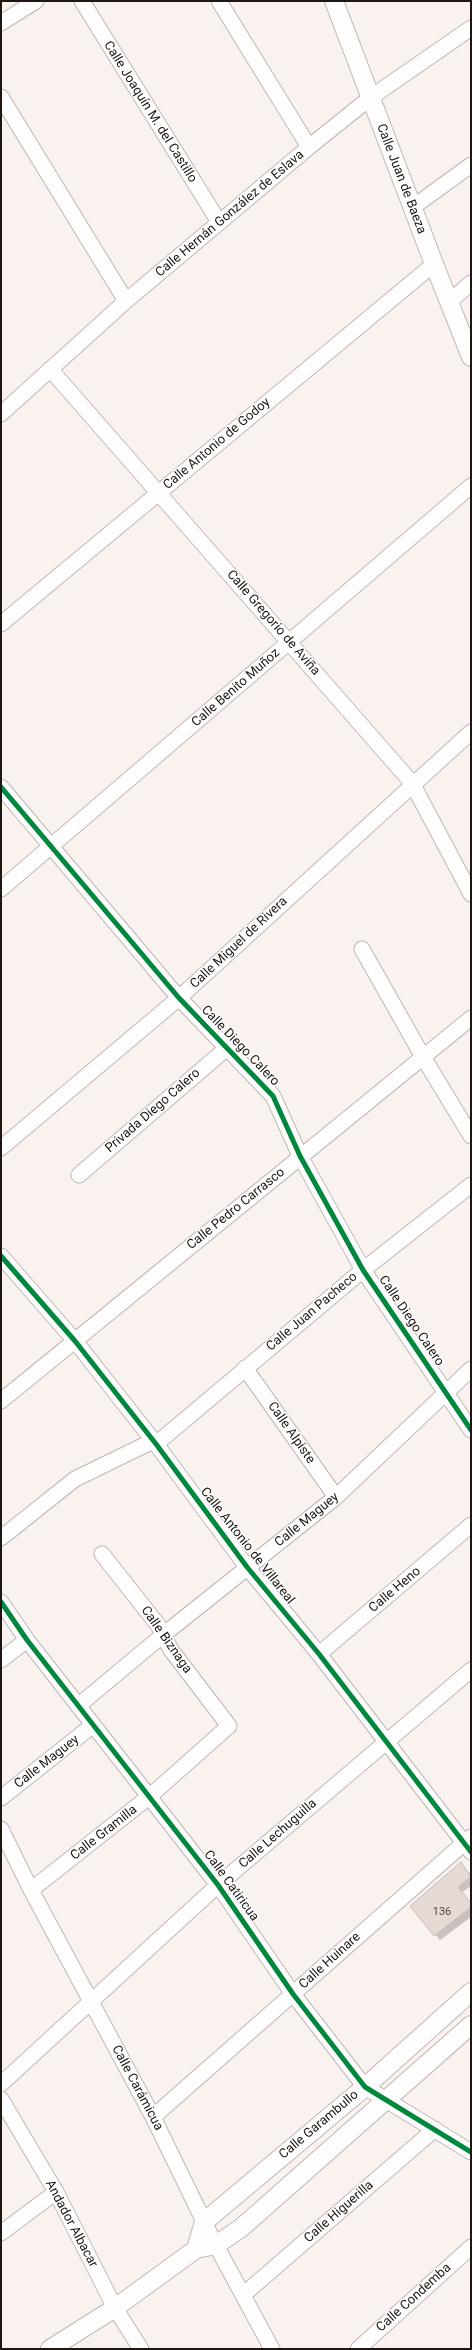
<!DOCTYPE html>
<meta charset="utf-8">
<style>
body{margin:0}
#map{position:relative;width:472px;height:2350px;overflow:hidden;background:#faf2ef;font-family:Roboto,sans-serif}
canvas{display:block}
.frame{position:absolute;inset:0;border:2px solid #1d1612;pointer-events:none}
</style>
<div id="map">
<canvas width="472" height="2350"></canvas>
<div class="frame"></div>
</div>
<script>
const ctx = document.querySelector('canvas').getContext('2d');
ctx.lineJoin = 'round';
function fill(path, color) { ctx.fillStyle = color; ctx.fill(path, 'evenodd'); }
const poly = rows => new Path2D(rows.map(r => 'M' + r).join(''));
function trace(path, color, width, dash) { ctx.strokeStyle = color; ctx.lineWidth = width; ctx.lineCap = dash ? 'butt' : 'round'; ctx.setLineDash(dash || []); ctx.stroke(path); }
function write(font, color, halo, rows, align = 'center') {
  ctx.font = font + ' Roboto,sans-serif'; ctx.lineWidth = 3; ctx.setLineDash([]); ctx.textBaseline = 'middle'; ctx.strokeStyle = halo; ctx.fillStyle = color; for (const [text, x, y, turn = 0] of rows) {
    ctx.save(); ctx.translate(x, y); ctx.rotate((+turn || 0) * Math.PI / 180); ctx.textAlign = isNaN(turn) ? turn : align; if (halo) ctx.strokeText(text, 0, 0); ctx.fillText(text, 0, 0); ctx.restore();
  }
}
fill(poly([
 [462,1865,471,1875,471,1886,462,1892,471,1903,471,1917,440,1940,411,1906]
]), '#0003');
const building = poly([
 [461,1862,471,1877,458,1887,471,1903,471,1907,434,1936,410,1906,461,1862]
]);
fill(building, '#e7d9d3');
trace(building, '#c4bdb9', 1);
const minor = poly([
 [82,1,219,222],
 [219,1,309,147],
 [1,23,36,1],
 [1,97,126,301],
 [413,207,471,165],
 [449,302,471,283],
 [50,369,412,783,471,894],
 [1,414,126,301,309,147,370,98,471,28],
 [1,624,434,264],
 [1,787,179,998,273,1096,300,1156,363,1270,471,1430],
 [1,889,471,486],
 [362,949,423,1057,471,1136],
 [1,1148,179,998,471,732],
 [79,1175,227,1048],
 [1,1256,75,1341,156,1444,247,1567,319,1654,471,1852],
 [245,1368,336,1497],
 [1,1401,471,1018],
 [156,1444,363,1270,471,1185],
 [1,1538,75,1479,153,1441],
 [1,1602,27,1640,218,1885,293,1994,365,2087,471,2152],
 [319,1654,471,1525],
 [1,1660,27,1640],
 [78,1706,163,1635,336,1497,471,1369],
 [1,1798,93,1725],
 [1,1829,31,1890,153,2117,211,2236,272,2349],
 [31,1890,150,1796,229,1726,171,1650,158,1625,102,1554],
 [1,2084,218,1885,471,1670],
 [1,2099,56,2192,115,2308,141,2349],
 [153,2117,471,1837],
 [1,2233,56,2192],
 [243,2295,435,2129],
 [358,2349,471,2247]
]);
const tertiary = poly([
 [334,1,434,264,471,357],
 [196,2249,204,2222,365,2087,471,1992],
 [50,2349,115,2308,196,2249,216,2245,241,2228,471,2025]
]);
trace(minor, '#bfb7b4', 17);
trace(tertiary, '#bfb7b4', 20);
trace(minor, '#fefdfd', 15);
trace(tertiary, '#fefdfd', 18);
trace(poly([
 [1,787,179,998,273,1096,300,1156,363,1270,471,1430],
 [1,1256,75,1341,156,1444,247,1567,319,1654,471,1852],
 [1,1602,27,1640,218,1885,293,1994,365,2087,471,2152]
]), '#00873e', 5);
write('11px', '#504843', null, [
 ["136",442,1912]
]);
write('13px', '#1d1612', '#fff', [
 ["Calle Joaquín M. del Castillo",150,112,58],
 ["Calle Juan de Baeza",401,179,69],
 ["Calle Hernán González de Eslava",230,214,-40],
 ["Calle Antonio de Godoy",217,444,-40],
 ["Calle Gregorio de Aviña",273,623,49],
 ["Calle Benito Muñoz",236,688,-41],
 ["Calle Miguel de Rivera",239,943,-43],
 ["Calle Diego Calero",240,1046,46],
 ["Privada Diego Calero",153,1111,-41],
 ["Calle Pedro Carrasco",236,1209,-39],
 ["Calle Juan Pacheco",312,1312,-40],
 ["Calle Diego Calero",411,1321,56],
 ["Calle Alpiste",291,1433,55],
 ["Calle Maguey",307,1520,-39],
 ["Calle Antonio de Villareal",247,1546,52],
 ["Calle Heno",395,1590,-40],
 ["Calle Biznaga",166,1640,55],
 ["Calle Maguey",47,1762,-38],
 ["Calle Gramilla",104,1833,-38],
 ["Calle Lechuguilla",278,1834,-41],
 ["Calle Catiricua",231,1886,54],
 ["Calle Huinare",330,1961,-42],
 ["Calle Carámicua",137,2088,62],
 ["Calle Garambullo",319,2125,-40],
 ["Calle Higuerilla",339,2212,-41],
 ["Andador Albacar",71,2224,62],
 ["Calle Condemba",414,2298,-42]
]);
</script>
